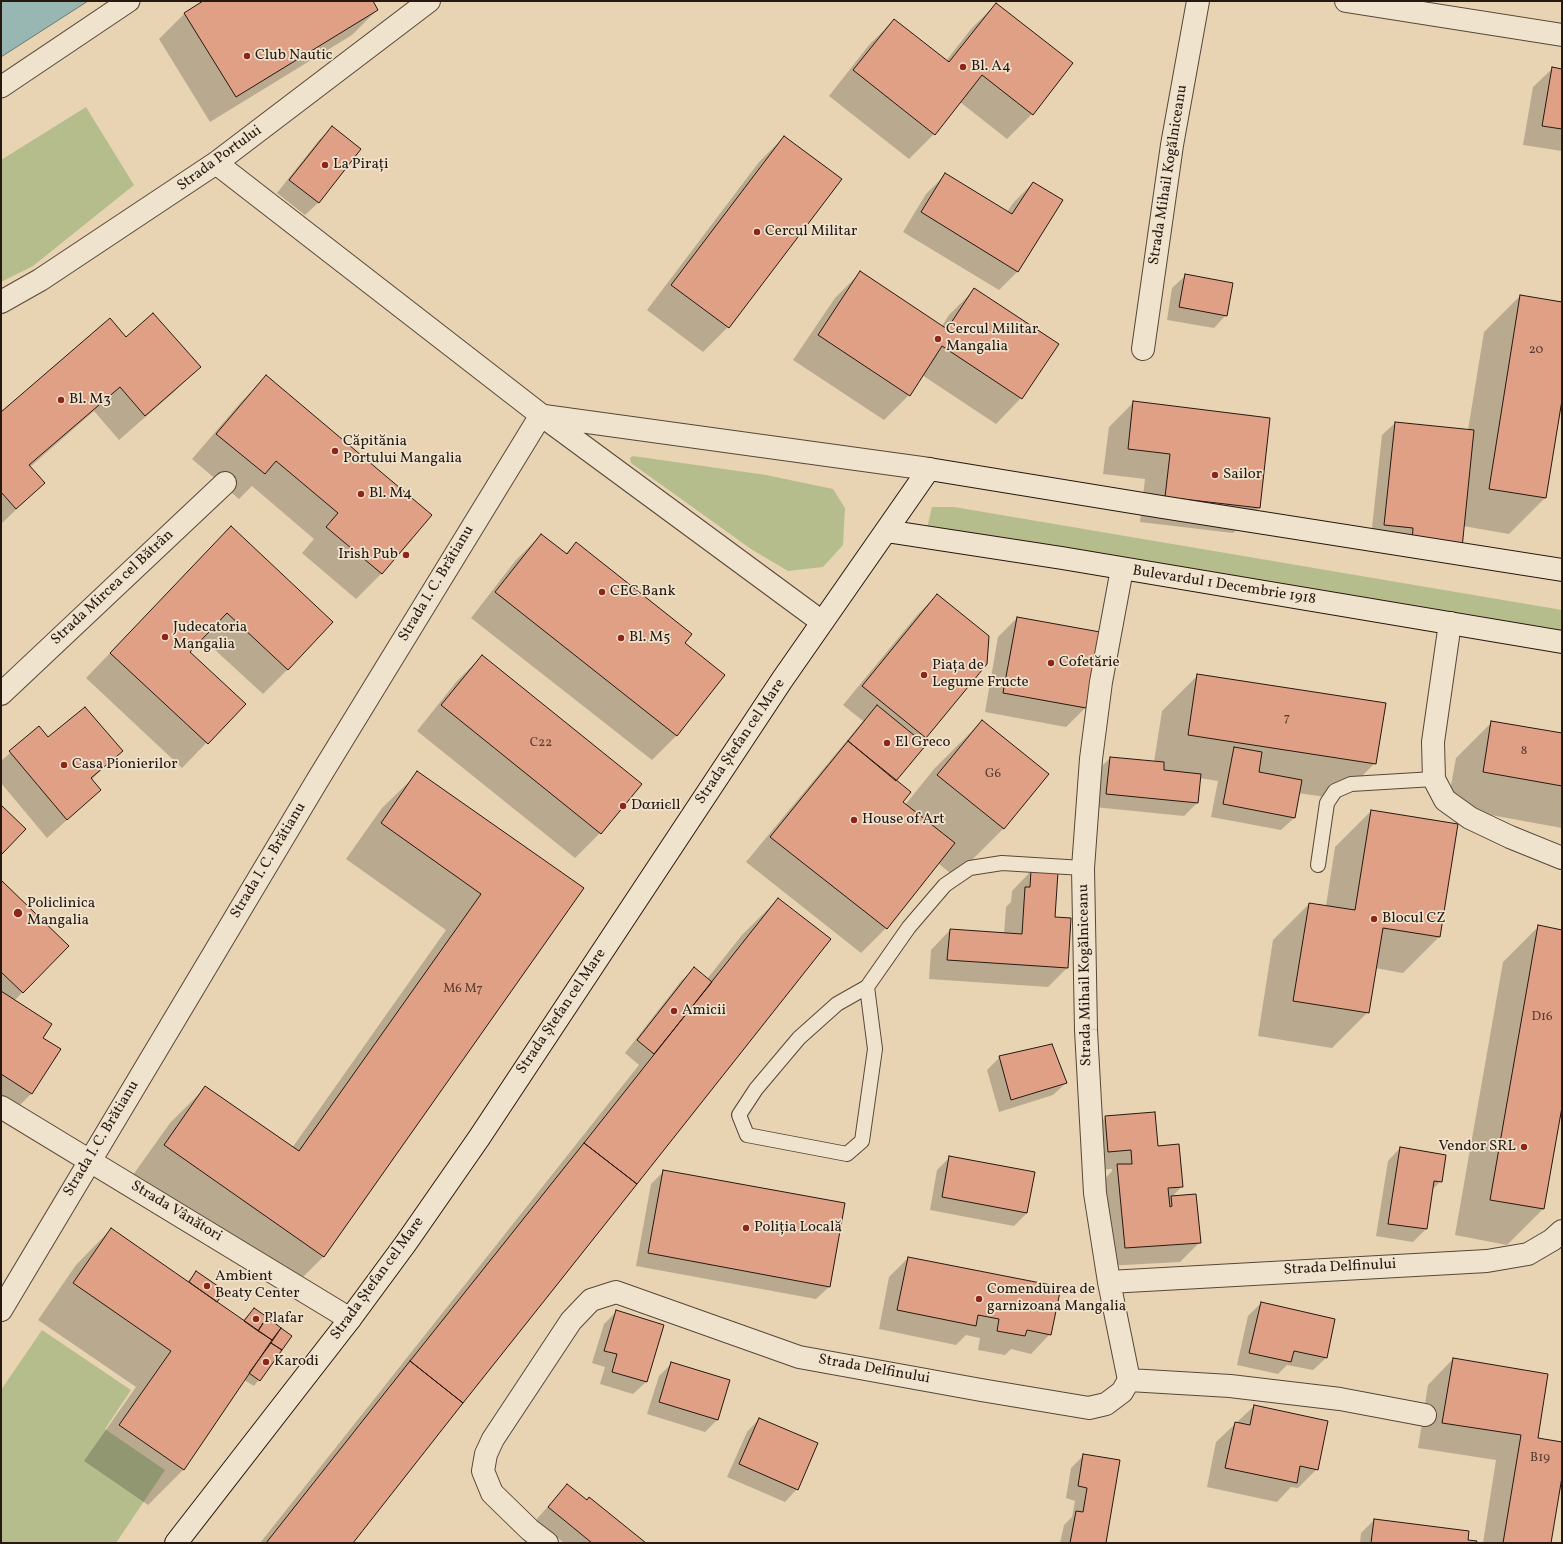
<!DOCTYPE html>
<meta charset="utf-8">
<style>
body{margin:0}
#map{position:relative;width:1563px;height:1544px;overflow:hidden;background:#e8d4b3;font-family:Vollkorn,serif}
canvas{display:block}
.frame{position:absolute;inset:0;border:2px solid #271810;pointer-events:none}
</style>
<div id="map">
<canvas width="1563" height="1544"></canvas>
<div class="frame"></div>
</div>
<script>
const ctx = document.querySelector('canvas').getContext('2d');
ctx.lineJoin = 'round';
function fill(path, color) { ctx.fillStyle = color; ctx.fill(path, 'evenodd'); }
const poly = rows => new Path2D(rows.map(r => 'M' + r).join(''));
function trace(path, color, width, dash) { ctx.strokeStyle = color; ctx.lineWidth = width; ctx.lineCap = dash ? 'butt' : 'round'; ctx.setLineDash(dash || []); ctx.stroke(path); }
function write(font, color, halo, rows, align = 'center') {
  ctx.font = font + ' Vollkorn,serif'; ctx.lineWidth = 3.5; ctx.setLineDash([]); ctx.textBaseline = 'middle'; ctx.strokeStyle = halo; ctx.fillStyle = color; for (const [text, x, y, turn = 0] of rows) {
    ctx.save(); ctx.translate(x, y); ctx.rotate((+turn || 0) * Math.PI / 180); ctx.textAlign = isNaN(turn) ? turn : align; if (halo) ctx.strokeText(text, 0, 0); ctx.fillText(text, 0, 0); ctx.restore();
  }
}
fill(poly([
 [86,107,134,185,33,266,1,282,1,160],
 [633,456,766,475,833,489,845,508,843,545,823,567,788,571,751,549,631,463,630,458],
 [932,507,954,507,1562,610,1562,636,927,528],
 [42,1330,131,1390,105,1429,165,1470,116,1543,1,1543,1,1390]
]), '#b6bd8c');
const water = poly([
 [1,1,88,1,1,57,1,1]
]);
fill(water, '#98b7b2');
trace(water, '#6b7771', 1);
fill(poly([
 [205,1,371,1,377,10,352,35,210,122,159,39,184,14],
 [996,4,1072,63,1032,114,1007,139,960,102,934,134,909,159,829,96,869,45,894,20,946,61,971,29],
 [1553,68,1562,70,1562,151,1523,145,1533,87],
 [332,128,360,150,318,203,305,215,277,193,319,140],
 [784,137,728,327,703,352,647,310,759,162],
 [945,175,1007,212,1014,202,1033,183,1018,271,999,290,903,232,926,194],
 [860,273,942,326,949,315,974,290,1021,398,996,424,922,375,909,395,884,420,793,360,835,298],
 [1185,276,1226,315,1214,328,1167,320,1172,288],
 [1520,296,1562,303,1562,393,1545,498,1509,534,1463,526,1400,555,1371,537,1382,435,1395,423,1468,430,1484,332],
 [126,338,199,367,174,392,119,440,94,411,30,467,44,483,1,524,1,414],
 [266,377,430,515,381,574,356,599,302,553,314,539,252,486,239,499,192,459,241,402],
 [1134,402,1269,419,1259,508,1233,533,1140,522,1145,479,1103,474,1109,427],
 [231,527,288,669,263,694,202,638,189,652,244,704,182,768,86,678],
 [541,535,565,554,576,543,684,643,677,735,652,760,471,618,516,560],
 [937,595,925,737,895,781,902,803,905,805,934,769,982,721,1048,774,1003,829,955,877,938,863,886,928,861,953,746,862,863,721,843,705,918,614],
 [1017,618,1099,633,1085,708,1066,727,985,712,998,637],
 [482,656,640,784,600,833,575,858,417,731,457,681],
 [1198,675,1375,763,1339,799,1298,793,1294,818,1281,830,1211,817,1218,781,1199,778,1197,803,1184,816,1094,807,1098,770,1110,758,1154,762,1162,711],
 [1492,722,1562,734,1562,828,1447,807,1456,758],
 [39,728,48,739,121,751,91,780,100,790,47,838,1,783,1,761],
 [418,773,583,888,323,1257,287,1293,128,1182,170,1123,206,1087,292,1148,446,930,346,859,382,808],
 [1371,811,1439,937,1403,973,1375,968,1368,1012,1332,1048,1258,1036,1273,940,1309,904,1326,906,1335,847],
 [1031,871,1054,918,1070,919,1067,968,1048,987,929,979,931,950,950,930,1004,934,1006,907,1011,902,1012,891],
 [1,882,67,946,14,1001,42,1038,60,1049,31,1094,12,1113,1,1106],
 [778,899,352,1543,260,1543,639,1065,625,1053,681,981,694,969,707,979,742,935],
 [1539,926,1562,931,1562,1101,1543,1209,1507,1245,1455,1235,1503,962],
 [1000,1057,1066,1083,1053,1095,999,1112,987,1070],
 [1106,1117,1182,1186,1172,1197,1200,1242,1180,1262,1106,1266,1099,1185,1112,1171,1112,1169,1090,1170,1087,1136],
 [1400,1148,1441,1181,1432,1190,1426,1229,1413,1242,1376,1236,1388,1161],
 [950,1157,1034,1173,1027,1213,1014,1226,930,1210,937,1170],
 [664,1171,829,1287,816,1299,636,1266,651,1184],
 [111,1229,187,1282,197,1272,216,1302,242,1321,254,1309,291,1336,254,1386,244,1380,184,1469,148,1505,84,1461,136,1387,38,1320,76,1265],
 [908,1258,1050,1334,1031,1354,1011,1349,1005,1355,978,1350,980,1338,966,1335,956,1345,879,1329,889,1277],
 [1261,1303,1326,1358,1313,1370,1287,1365,1278,1374,1237,1365,1248,1316],
 [616,1312,646,1382,633,1394,600,1384,605,1367,592,1363,604,1324],
 [1453,1359,1537,1439,1562,1443,1562,1471,1550,1543,1483,1543,1496,1460,1418,1448,1428,1385],
 [671,1364,718,1419,705,1432,647,1414,659,1376],
 [1254,1406,1317,1469,1298,1488,1291,1487,1277,1502,1207,1487,1216,1442],
 [759,1419,797,1489,785,1502,727,1477,747,1432],
 [1084,1455,1105,1543,1060,1543,1064,1525,1072,1517,1075,1501,1066,1498,1071,1468],
 [567,1485,587,1501,644,1543,564,1543,536,1520],
 [1374,1520,1467,1541,1475,1543,1360,1543,1361,1533]
]), '#0003');
const building = poly([
 [203,1,373,1,378,10,236,97,184,13,203,1],
 [996,3,1073,63,1033,115,982,75,935,135,853,70,894,19,949,62,996,3],
 [1552,67,1562,69,1562,129,1542,126,1552,67],
 [332,126,361,149,319,203,289,180,332,126],
 [784,136,842,179,729,328,671,285,784,136],
 [945,173,1012,214,1033,182,1063,200,1018,272,921,212,945,173],
 [860,271,947,329,974,288,1059,344,1022,399,942,346,910,396,818,335,860,271],
 [1185,274,1233,283,1227,316,1179,307,1185,274],
 [1520,295,1562,302,1562,400,1546,498,1489,489,1520,295],
 [153,313,201,367,145,416,120,387,29,465,45,483,16,509,1,492,1,412,110,318,126,337,153,313],
 [266,375,432,515,382,574,326,527,338,513,276,461,265,474,216,434,266,375],
 [1133,401,1270,418,1260,508,1165,497,1170,454,1128,449,1133,401],
 [1395,422,1474,430,1462,548,1412,542,1413,528,1384,525,1395,422],
 [231,526,333,622,288,670,227,613,190,652,246,704,208,744,110,653,231,526],
 [541,534,567,554,576,542,692,634,685,643,725,675,677,736,495,592,541,534],
 [937,594,989,636,987,664,926,738,862,686,937,594],
 [1017,617,1100,632,1086,708,1003,693,1017,617],
 [482,655,642,784,601,834,441,705,482,655],
 [1197,674,1386,703,1376,764,1188,735,1197,674],
 [877,705,926,745,896,781,848,741,877,705],
 [85,707,123,751,91,778,101,790,67,820,9,751,39,726,48,737,85,707],
 [982,720,1049,774,1004,829,937,775,982,720],
 [1491,721,1562,733,1562,786,1483,772,1491,721],
 [848,741,911,792,903,802,955,843,887,929,770,837,848,741],
 [1234,747,1262,752,1259,772,1302,780,1295,818,1223,804,1234,747],
 [1110,757,1164,762,1164,770,1201,774,1198,803,1106,794,1110,757],
 [417,771,584,888,324,1257,164,1145,205,1086,299,1151,481,894,381,823,417,771],
 [1,805,26,829,1,855,1,805],
 [1371,810,1458,824,1440,937,1383,928,1369,1013,1293,1001,1309,903,1355,910,1371,810],
 [1031,870,1058,872,1055,917,1071,918,1068,968,947,960,950,929,1022,934,1025,887,1030,887,1031,870],
 [1,880,69,946,23,993,1,972,1,880],
 [778,898,831,939,637,1184,584,1143,778,898],
 [1538,925,1562,930,1562,1107,1544,1209,1490,1200,1538,925],
 [694,967,712,982,654,1054,637,1040,694,967],
 [1,991,52,1024,43,1038,61,1049,32,1094,1,1074,1,991],
 [1052,1044,1067,1083,1011,1100,999,1056,1052,1044],
 [1155,1112,1158,1146,1179,1144,1183,1187,1168,1188,1170,1207,1172,1206,1171,1196,1196,1194,1201,1243,1125,1248,1117,1164,1132,1164,1131,1150,1108,1152,1105,1116,1155,1112],
 [584,1143,637,1184,463,1403,410,1361,584,1143],
 [1400,1147,1446,1155,1442,1182,1434,1181,1427,1229,1388,1224,1400,1147],
 [949,1156,1035,1172,1027,1213,942,1197,949,1156],
 [663,1170,845,1203,830,1287,648,1253,663,1170],
 [111,1228,272,1340,184,1470,119,1425,171,1351,73,1283,111,1228],
 [908,1257,1061,1287,1051,1335,1027,1330,1025,1336,997,1331,999,1319,978,1315,976,1326,897,1310,908,1257],
 [196,1271,225,1291,217,1302,189,1282,196,1271],
 [1261,1302,1335,1319,1327,1358,1294,1351,1291,1362,1249,1353,1261,1302],
 [254,1308,267,1317,258,1331,244,1321,254,1308],
 [616,1310,664,1325,647,1382,612,1372,617,1354,604,1351,616,1310],
 [267,1317,281,1328,272,1340,258,1331,267,1317],
 [281,1328,292,1336,282,1350,271,1343,281,1328],
 [271,1343,282,1350,260,1381,249,1373,271,1343],
 [1453,1358,1548,1374,1538,1438,1562,1442,1562,1477,1551,1543,1503,1543,1521,1435,1442,1423,1453,1358],
 [410,1361,463,1403,353,1543,266,1543,410,1361],
 [671,1362,730,1380,718,1420,659,1402,671,1362],
 [1254,1405,1328,1421,1318,1470,1300,1466,1297,1483,1225,1468,1235,1422,1250,1425,1254,1405],
 [759,1418,818,1443,798,1490,739,1464,759,1418],
 [1083,1454,1120,1460,1106,1543,1070,1543,1076,1511,1083,1512,1087,1488,1078,1486,1083,1454],
 [567,1484,587,1500,589,1497,646,1543,592,1543,548,1507,567,1484],
 [1374,1519,1469,1531,1468,1540,1477,1541,1476,1543,1371,1543,1374,1519]
]);
fill(building, '#e0a086');
trace(building, '#271810', 1);
const service = poly([
 [1318,865,1327,803,1335,791,1351,784,1434,779],
 [867,987,875,1049,862,1141,847,1154,747,1135,739,1115,756,1089,799,1038,837,1004,867,987,909,927,945,885,970,868,1002,863,1083,868]
]);
const pedestrian = poly([
 [1,87,129,1]
]);
const minor = poly([
 [1346,1,1562,35],
 [1143,349,1172,145,1198,1],
 [1122,569,1101,682,1091,759,1083,868,1086,1030,1095,1193,1109,1282,1129,1380],
 [1450,623,1433,742,1434,779,1445,800,1470,818,1510,837,1562,858],
 [1,694,225,483],
 [1,1107,350,1319],
 [1109,1282,1487,1261,1528,1254,1552,1240,1562,1231],
 [1,1310,317,781,541,415],
 [1129,1380,1230,1386,1340,1399,1425,1415],
 [547,1543,530,1530,492,1493,483,1471,486,1454,493,1439,571,1321,591,1300,616,1292,799,1357,981,1390,1089,1408,1106,1404,1122,1392,1129,1380]
]);
const tertiary = poly([
 [216,163,541,415,822,622],
 [1,302,40,280,216,163,429,1],
 [544,416,929,469]
]);
const secondary = poly([
 [886,531,1062,558,1562,642],
 [176,1543,350,1319,406,1243,479,1138,782,680,929,469,1162,507,1562,570]
]);
trace(service, '#574739', 16);
trace(pedestrian, '#574739', 23);
trace(minor, '#574739', 24);
trace(tertiary, '#574739', 24);
trace(secondary, '#271810', 24);
trace(service, '#f0e3ce', 14);
trace(pedestrian, '#f0e3ce', 21);
trace(minor, '#f0e3ce', 22);
trace(tertiary, '#f0e3ce', 22);
trace(secondary, '#f0e3ce', 22);
for (const [x, y, r, color] of [
 [247,56,4,"#8f2418"],
 [963,67,4,"#8f2418"],
 [325,165,4,"#8f2418"],
 [757,232,4,"#8f2418"],
 [938,339,4,"#8f2418"],
 [61,400,4,"#8f2418"],
 [335,451,4,"#8f2418"],
 [1215,475,4,"#8f2418"],
 [361,494,4,"#8f2418"],
 [406,555,4,"#8f2418"],
 [602,592,4,"#8f2418"],
 [165,637,4,"#8f2418"],
 [621,638,4,"#8f2418"],
 [1051,663,4,"#8f2418"],
 [924,675,4,"#8f2418"],
 [887,743,4,"#8f2418"],
 [64,765,4,"#8f2418"],
 [623,806,4,"#8f2418"],
 [854,820,4,"#8f2418"],
 [18,913,5,"#8f2418"],
 [1374,919,4,"#8f2418"],
 [674,1011,4,"#8f2418"],
 [1524,1147,4,"#8f2418"],
 [746,1228,4,"#8f2418"],
 [207,1286,4,"#8f2418"],
 [979,1299,4,"#8f2418"],
 [256,1319,4,"#8f2418"],
 [266,1362,4,"#8f2418"]
]) { const dot = new Path2D(); dot.arc(x, y, r, 0, 2 * Math.PI); ctx.fillStyle = color; ctx.fill(dot); trace(dot, '#f0e3ce', 1.5); }
write('13px', '#553a2e', null, [
 ["20",1536,351],
 ["7",1287,719],
 ["C22",541,744],
 ["8",1524,752],
 ["G6",993,775],
 ["M6 M7",463,990],
 ["D16",1542,1018],
 ["B19",1540,1459]
]);
write('15px', '#271810', '#f0e3ce', [
 ["Club Nautic",255,56],
 ["Bl. A4",971,67],
 ["La Pirați",333,165],
 ["Cercul Militar",765,232],
 ["Cercul Militar",946,330],
 ["Mangalia",946,347],
 ["Bl. M3",69,400],
 ["Căpitănia",343,442],
 ["Portului Mangalia",343,459],
 ["Sailor",1223,475],
 ["Bl. M4",369,494],
 ["Irish Pub",398,555,"right"],
 ["CEC Bank",610,592],
 ["Judecatoria",173,628],
 ["Mangalia",173,645],
 ["Bl. M5",629,638],
 ["Cofetărie",1059,663],
 ["Piața de",932,666],
 ["Legume Fructe",932,683],
 ["El Greco",895,743],
 ["Casa Pionierilor",72,765],
 ["Dαиiєll",631,806],
 ["House of Art",862,820],
 ["Policlinica",27,904],
 ["Mangalia",27,921],
 ["Blocul CZ",1382,919],
 ["Amicii",682,1011],
 ["Vendor SRL",1516,1147,"right"],
 ["Poliția Locală",754,1228],
 ["Ambient",215,1277],
 ["Beaty Center",215,1294],
 ["Comenduirea de",987,1290],
 ["garnizoana Mangalia",987,1307],
 ["Plafar",264,1319],
 ["Karodi",274,1362]
], 'left');
write('15px', '#271810', '#f0e3ce', [
 ["Strada Portului",220,159,-36],
 ["Strada Mihail Kogălniceanu",1169,175,-81],
 ["Strada I. C. Brătianu",437,584,-59],
 ["Bulevardul 1 Decembrie 1918",1224,586,9],
 ["Strada Mircea cel Bătrân",113,588,-43],
 ["Strada Ștefan cel Mare",741,742,-56],
 ["Strada I. C. Brătianu",269,861,-59],
 ["Strada Mihail Kogălniceanu",1086,975,-91],
 ["Strada Ștefan cel Mare",562,1012,-56],
 ["Strada I. C. Brătianu",102,1139,-59],
 ["Strada Vânători",176,1212,31],
 ["Strada Delfinului",1340,1268,-3],
 ["Strada Ștefan cel Mare",378,1279,-54],
 ["Strada Delfinului",874,1370,10]
]);
</script>
